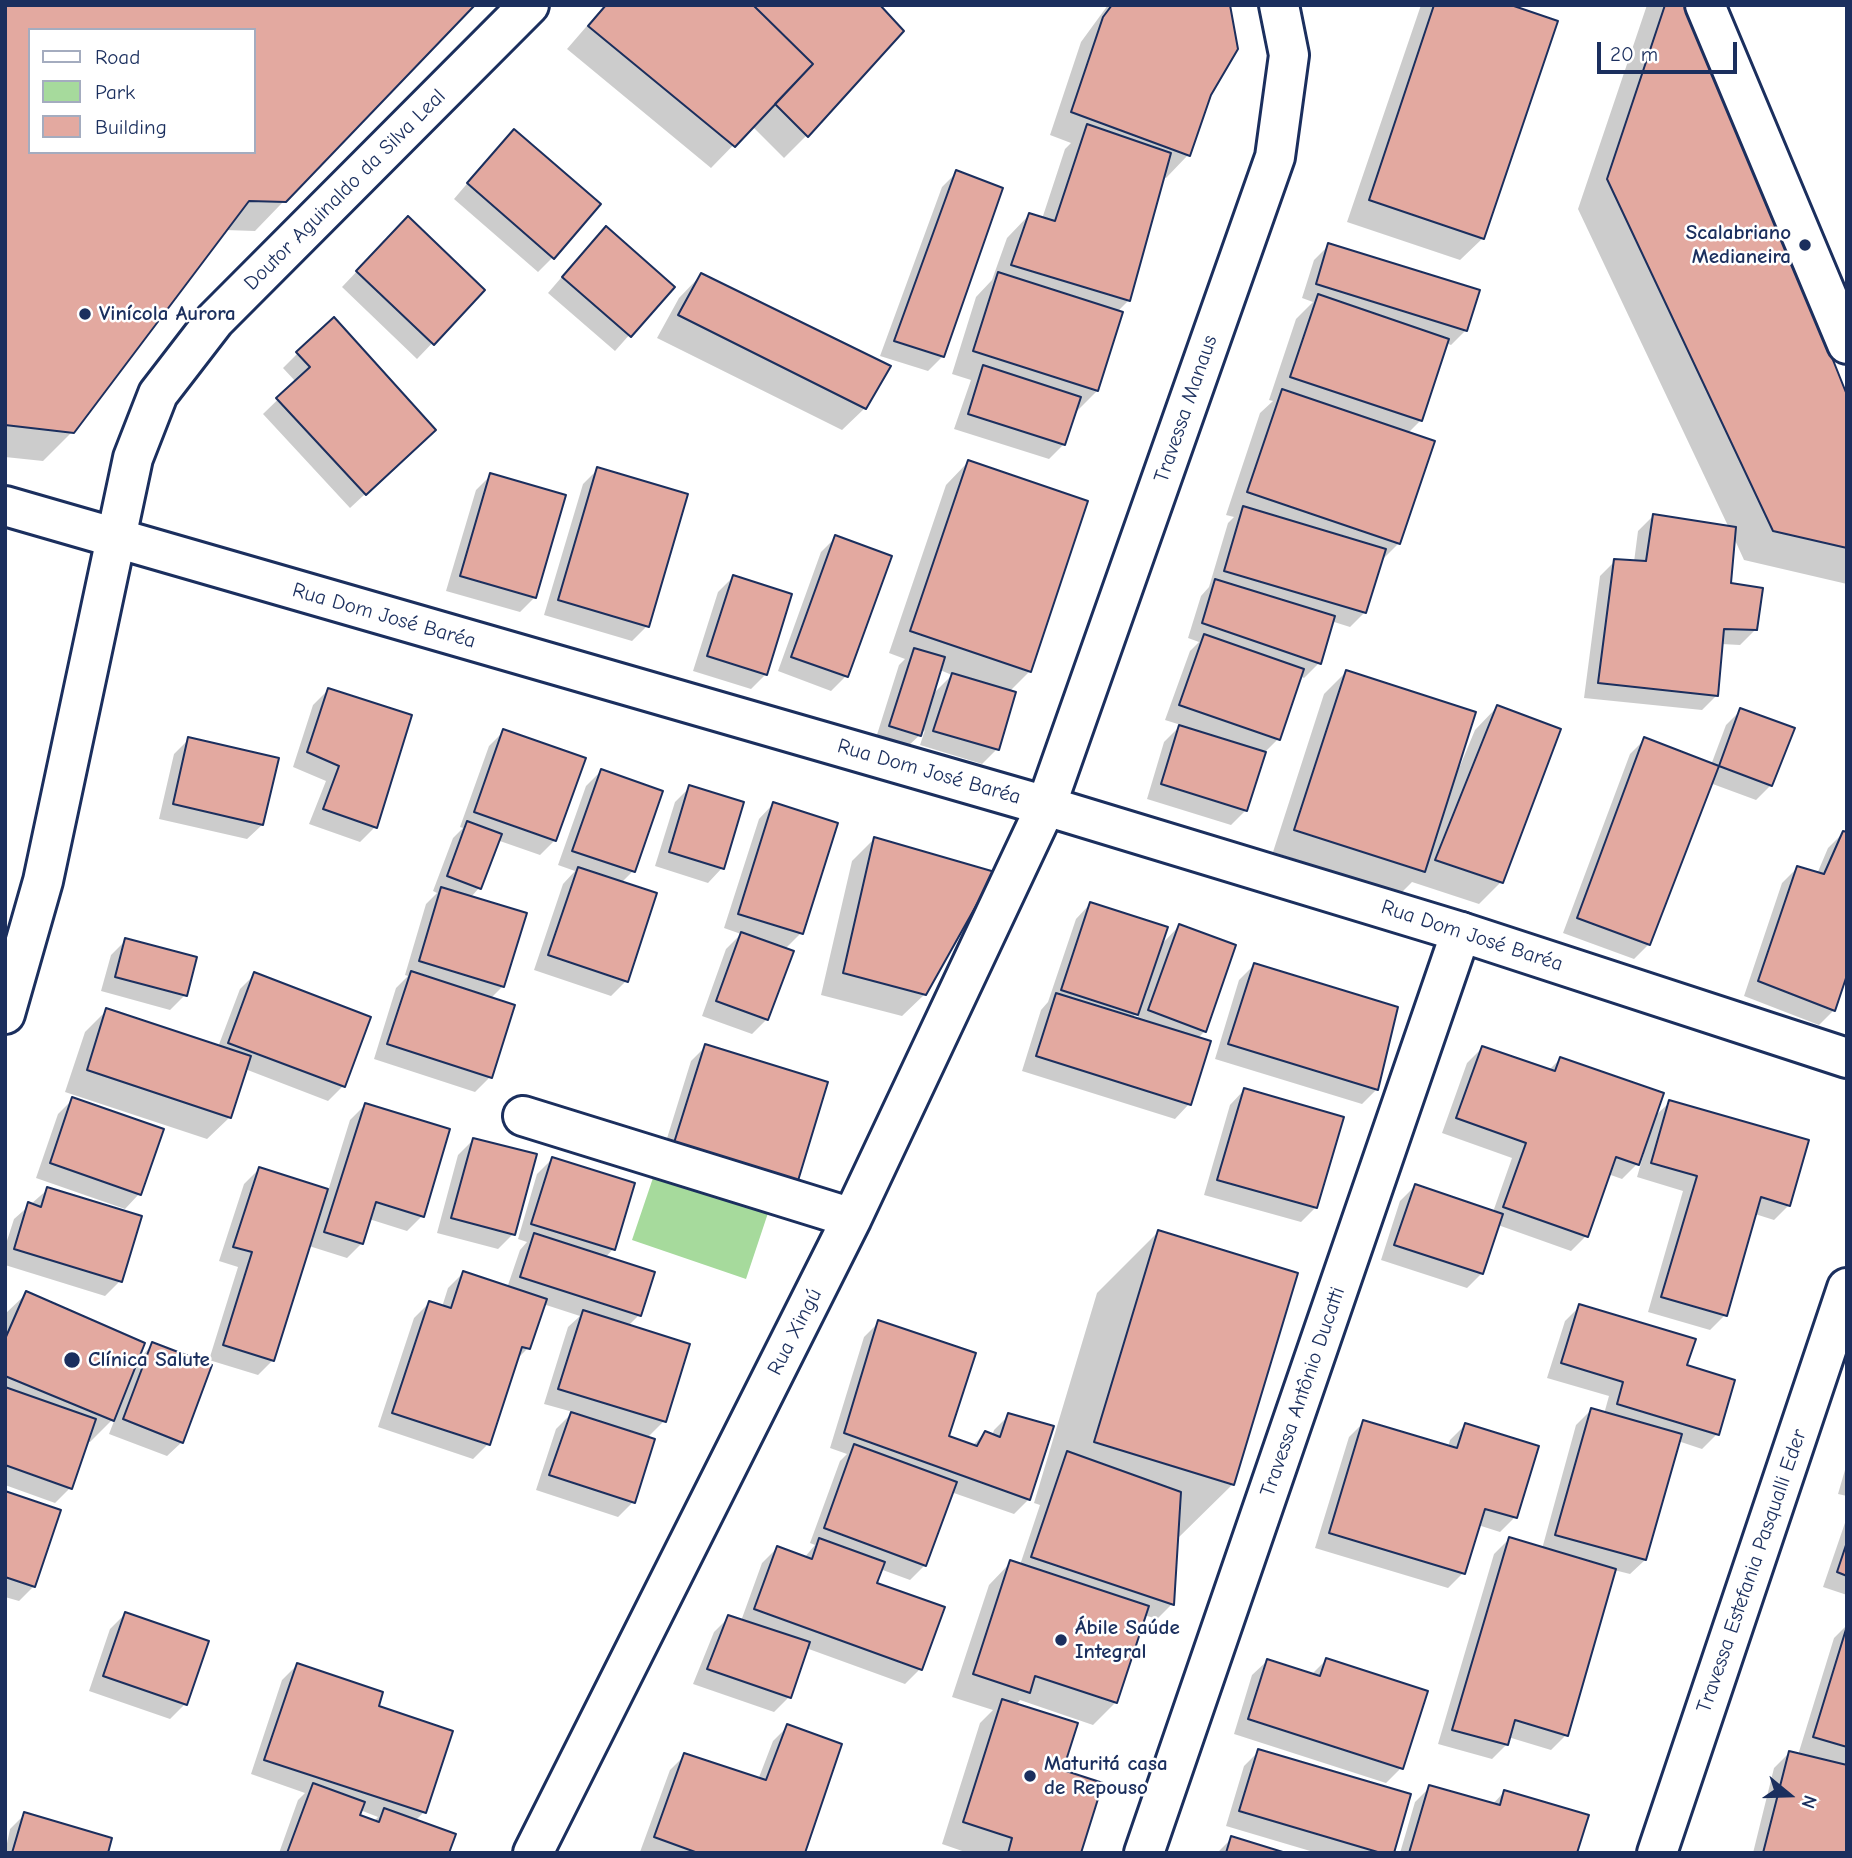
<!DOCTYPE html>
<meta charset="utf-8">
<style>
body{margin:0}
#map{position:relative;width:1852px;height:1858px;overflow:hidden;background:#fff;font-family:"Comic Neue",sans-serif}
canvas{display:block}
.frame{position:absolute;inset:0;border:7px solid #1b2f5e;pointer-events:none}
.legend{position:absolute;left:28px;top:28px;width:228px;height:126px;box-sizing:border-box;background:#fff;border:2px solid #a4acbf;margin:0;padding:9px 12px;list-style:none;font-size:21px;color:#1b2f5e}
.legend li{display:flex;align-items:center;gap:14px;height:35px}
.legend b{width:35px;border:2px solid #a4acbf}
.north{position:absolute;left:1754px;top:1760px;width:70px;height:70px;-webkit-text-stroke:5px #fff;paint-order:stroke;rotate:109deg;font-size:19px;font-weight:700;line-height:28px;text-align:center;color:#1b2f5e}
.north::after{content:'';display:block;margin:auto;width:24px;height:32px;background:#1b2f5e;clip-path:polygon(50% 0,100% 100%,50% 72%,0 100%)}
.scale{position:absolute;left:1597px;top:42px;width:140px;height:32px;box-sizing:border-box;border:4px solid #1b2f5e;border-top:0;padding-left:9px;font-size:21px;line-height:24px;white-space:nowrap;color:#1b2f5e;-webkit-text-stroke:5px #fff;paint-order:stroke}
</style>
<div id="map">
<canvas width="1852" height="1858"></canvas>
<div class="frame"></div>
<ul class="legend">
<li><b style="height:9px;background:#fff"></b>Road</li>
<li><b style="height:19px;background:#a6da9c"></b>Park</li>
<li><b style="height:19px;background:#e3a9a0"></b>Building</li>
</ul>
<div class="north">N</div>
<div class="scale">20 m</div>
</div>
<script>
const ctx = document.querySelector('canvas').getContext('2d');
ctx.lineJoin = 'round';
function fill(path, color) { ctx.fillStyle = color; ctx.fill(path, 'evenodd'); }
const poly = rows => new Path2D(rows.map(r => 'M' + r).join(''));
function trace(path, color, width, dash) { ctx.strokeStyle = color; ctx.lineWidth = width; ctx.lineCap = dash ? 'butt' : 'round'; ctx.setLineDash(dash || []); ctx.stroke(path); }
function write(font, color, halo, rows, align = 'center') {
  ctx.font = font + ' "Comic Neue",sans-serif'; ctx.lineWidth = 5; ctx.setLineDash([]); ctx.textBaseline = 'middle'; ctx.strokeStyle = halo; ctx.fillStyle = color; for (const [text, x, y, turn = 0] of rows) {
    ctx.save(); ctx.translate(x, y); ctx.rotate((+turn || 0) * Math.PI / 180); ctx.textAlign = isNaN(turn) ? turn : align; if (halo) ctx.strokeText(text, 0, 0); ctx.fillText(text, 0, 0); ctx.restore();
  }
}
fill(poly([
 [655,1172,769,1210,746,1279,632,1240]
]), '#a6da9c');
fill(poly([
 [5,5,473,5,255,231,225,230,73,431,43,461,5,457],
 [30,30,254,30,254,152,30,152],
 [605,5,878,5,807,135,784,158,752,126,711,168,567,49],
 [1108,5,1228,5,1209,95,1188,155,1166,178,1162,176,1129,300,1117,312,1097,391,1074,414,1064,444,1049,459,954,429,971,380,952,374,976,297,992,280,1007,238,1029,215,1042,219,1065,149,1071,143,1050,135,1081,42],
 [1421,5,1505,5,1483,238,1460,260,1347,222],
 [1647,5,1689,5,1847,399,1847,584,1744,560,1734,538,1729,584,1755,630,1740,645,1721,644,1717,695,1702,710,1584,698,1600,576,1615,561,1634,562,1638,531,1653,516,1729,528,1578,209],
 [499,146,553,257,538,272,454,199],
 [957,172,943,356,928,371,880,356,942,187],
 [393,233,483,290,417,359,342,287],
 [591,243,672,287,615,351,548,293],
 [1329,245,1466,330,1451,345,1446,343,1421,420,1408,433,1399,543,1380,562,1365,612,1350,627,1331,621,1319,663,1304,678,1300,676,1278,739,1263,754,1246,810,1231,825,1147,799,1164,742,1181,725,1165,720,1190,651,1199,642,1188,638,1201,596,1209,587,1228,523,1234,517,1226,515,1260,413,1273,401,1269,400,1296,319,1313,302,1302,298,1314,260],
 [701,275,865,408,842,430,657,338,679,298],
 [298,353,419,444,350,508,263,414,296,382,283,368],
 [968,462,1030,671,1009,692,997,749,982,764,920,745,925,730,904,750,875,741,899,665,905,659,889,653,946,485],
 [940,670,952,675,932,695],
 [598,469,647,626,632,641,544,615,583,484],
 [491,475,535,597,520,612,446,591,476,490],
 [836,537,890,557,846,676,831,691,778,671,821,552],
 [733,577,766,674,751,689,693,671,718,592],
 [1346,672,1460,766,1475,730,1497,707,1501,882,1479,904,1412,882,1401,893,1273,852,1324,694],
 [328,690,375,827,360,842,309,824,326,781,293,767,313,705],
 [1741,710,1771,785,1756,800,1710,783,1649,944,1634,959,1563,933,1630,754,1645,739,1711,765,1726,725],
 [504,731,555,840,540,855,497,840,479,888,470,898,503,986,491,998,490,1077,475,1092,374,1059,396,988,408,976,405,975,426,904,437,893,433,891,453,838,463,828,460,827,489,746],
 [189,739,262,825,247,839,159,819,174,754],
 [601,771,633,871,621,883,626,981,611,996,534,970,563,884,575,871,558,865,586,786],
 [690,787,722,868,708,883,655,866,675,802],
 [773,804,801,933,785,949,767,1019,752,1034,702,1016,726,949,741,934,724,928,759,819],
 [1843,833,1834,1010,1819,1025,1744,996,1782,883,1797,868,1817,874,1828,848],
 [874,839,925,994,902,1016,821,995,852,861],
 [1090,904,1160,946,1179,926,1205,1031,1197,1039,1189,1104,1175,1119,1022,1071,1041,1010,1048,1002,1076,919],
 [1140,1010,1137,1020,1132,1018],
 [126,940,185,995,170,1010,101,991,111,955],
 [1254,965,1377,1089,1362,1104,1215,1059,1239,980],
 [255,974,343,1086,328,1101,245,1069,230,1117,207,1139,65,1092,85,1032,107,1010,218,1047,240,989],
 [706,1046,826,1083,660,1161,691,1061],
 [1482,1048,1548,1071,1560,1059,1653,1118,1670,1102,1789,1205,1774,1220,1755,1214,1725,1315,1710,1330,1648,1312,1683,1191,1637,1177,1644,1153,1641,1152,1637,1164,1622,1179,1608,1174,1586,1236,1571,1251,1498,1225,1482,1273,1467,1288,1381,1260,1400,1201,1415,1186,1493,1212,1512,1158,1442,1133,1467,1063],
 [1244,1090,1316,1207,1301,1222,1204,1195,1230,1105],
 [73,1099,139,1194,125,1209,36,1178,58,1114],
 [365,1105,422,1216,407,1231,369,1219,362,1243,347,1258,309,1246,273,1360,258,1375,209,1360,238,1267,219,1261,244,1184,259,1169,328,1191,350,1120],
 [473,1140,513,1234,498,1249,437,1233,458,1155],
 [552,1159,613,1249,605,1258,639,1315,628,1326,664,1421,647,1438,633,1502,618,1517,536,1490,556,1429,573,1412,544,1404,568,1327,580,1316,543,1304,528,1348,515,1361,488,1444,473,1459,378,1427,414,1318,429,1303,442,1307,448,1288,463,1273,507,1288,520,1250,527,1242,518,1239,537,1174],
 [48,1189,120,1281,105,1296,5,1265,5,1247,14,1219],
 [1158,1232,1233,1484,1176,1540,1172,1604,1157,1619,1144,1615,1116,1702,1093,1725,1020,1700,1016,1705,1060,1771,1079,1853,968,1853,942,1844,980,1723,993,1710,952,1697,989,1585,1011,1562,1020,1565,1040,1505,1034,1503,1097,1293],
 [27,1293,136,1362,153,1344,182,1442,167,1456,109,1434,116,1416,90,1442,86,1441,70,1488,55,1503,5,1485,5,1314],
 [1580,1306,1685,1366,1717,1434,1702,1449,1678,1441,1645,1560,1630,1574,1614,1570,1566,1735,1551,1750,1508,1737,1507,1744,1492,1759,1438,1744,1494,1554,1509,1539,1542,1549,1576,1425,1591,1410,1604,1414,1609,1396,1547,1378,1565,1321],
 [879,1322,946,1437,972,1446,985,1433,992,1436,994,1430,1009,1415,1029,1499,1014,1514,951,1492,925,1565,910,1580,880,1569,874,1584,920,1669,905,1684,806,1648,789,1697,774,1712,693,1684,714,1632,729,1617,741,1621,762,1563,777,1548,804,1558,815,1545,810,1543,840,1461,847,1454,830,1448,864,1337],
 [1364,1422,1448,1447,1450,1440,1465,1425,1515,1517,1500,1532,1478,1525,1463,1573,1448,1588,1315,1548,1349,1437],
 [1847,1463,1847,1496,1838,1494],
 [5,1493,34,1586,19,1601,5,1597],
 [1847,1517,1847,1595,1823,1587],
 [125,1614,185,1704,170,1719,89,1691,110,1629],
 [1847,1625,1847,1853,1753,1853,1774,1768,1789,1753,1798,1755,1834,1638],
 [1326,1660,1401,1768,1386,1783,1234,1734,1252,1675,1267,1661,1311,1675],
 [297,1665,376,1707,424,1812,415,1821,448,1853,279,1853,298,1800,305,1793,251,1774,282,1680],
 [360,1810,378,1817,373,1822,357,1816],
 [788,1726,803,1853,640,1852,670,1770,685,1755,758,1780,773,1741],
 [1259,1751,1392,1853,1317,1853,1226,1826,1244,1766],
 [1430,1787,1492,1805,1504,1792,1576,1853,1400,1853,1415,1802],
 [25,1814,106,1853,5,1853,10,1829],
 [1232,1838,1280,1853,1217,1853]
]), '#0003');
const building = poly([
 [5,5,475,5,286,202,249,201,74,433,5,425,5,5],
 [30,30,254,30,254,152,30,152,30,30],
 [606,5,753,5,813,64,735,147,588,26,606,5],
 [753,5,880,5,904,31,808,137,775,104,813,64,753,5],
 [1112,5,1230,5,1238,49,1211,95,1190,156,1071,112,1103,17,1112,5],
 [1434,5,1511,5,1558,21,1484,239,1369,200,1434,5],
 [1665,5,1691,5,1847,395,1847,548,1773,531,1607,179,1665,5],
 [1087,124,1171,153,1130,301,1011,265,1029,213,1055,221,1087,124],
 [514,129,601,204,554,259,467,183,514,129],
 [956,170,1003,188,944,357,894,341,956,170],
 [408,216,485,290,434,345,356,271,408,216],
 [606,226,675,287,631,337,562,277,606,226],
 [1328,243,1480,290,1467,331,1316,284,1328,243],
 [998,272,1123,312,1098,391,973,351,998,272],
 [701,273,891,366,866,409,678,315,701,273],
 [1318,294,1449,339,1422,421,1290,377,1318,294],
 [334,317,436,430,366,495,276,398,310,367,296,352,334,317],
 [983,365,1081,397,1065,445,968,414,983,365],
 [1282,389,1435,441,1400,544,1247,492,1282,389],
 [968,460,1088,501,1031,672,910,631,968,460],
 [597,467,688,494,649,627,558,600,597,467],
 [490,473,566,495,536,598,460,576,490,473],
 [1243,506,1386,549,1366,613,1224,571,1243,506],
 [1653,514,1736,527,1731,583,1763,588,1757,630,1724,629,1718,696,1598,683,1614,559,1646,561,1653,514],
 [835,535,892,556,848,677,791,657,835,535],
 [733,575,792,594,767,675,707,656,733,575],
 [1215,579,1335,616,1321,664,1202,623,1215,579],
 [1204,634,1304,669,1280,740,1179,705,1204,634],
 [914,648,945,657,921,736,889,726,914,648],
 [1346,670,1476,712,1425,872,1294,830,1346,670],
 [952,673,1016,692,999,750,933,731,952,673],
 [328,688,412,715,377,828,323,809,339,766,307,752,328,688],
 [1497,705,1561,729,1503,883,1435,860,1497,705],
 [1740,708,1795,728,1772,786,1719,766,1740,708],
 [1179,725,1266,752,1247,811,1161,784,1179,725],
 [503,729,586,758,556,841,474,812,503,729],
 [188,737,279,758,263,825,173,804,188,737],
 [1644,737,1719,766,1650,945,1577,918,1644,737],
 [601,769,663,791,635,872,572,851,601,769],
 [689,785,744,802,724,869,669,852,689,785],
 [773,802,838,823,803,934,738,914,773,802],
 [467,821,502,834,481,889,447,876,467,821],
 [1843,831,1847,832,1847,975,1835,1011,1758,981,1797,866,1824,874,1843,831],
 [874,837,995,872,926,995,843,973,874,837],
 [578,867,657,893,628,982,548,955,578,867],
 [441,887,527,913,504,987,419,961,441,887],
 [1090,902,1168,927,1138,1015,1061,990,1090,902],
 [1179,924,1236,945,1206,1032,1148,1010,1179,924],
 [741,932,794,951,768,1020,716,1001,741,932],
 [125,938,197,957,187,996,115,977,125,938],
 [1254,963,1398,1007,1378,1090,1228,1044,1254,963],
 [411,971,515,1005,492,1078,387,1044,411,971],
 [254,972,371,1017,345,1087,228,1043,254,972],
 [1056,993,1211,1041,1191,1105,1036,1056,1056,993],
 [106,1008,251,1056,231,1118,87,1070,106,1008],
 [705,1044,828,1082,797,1184,673,1146,705,1044],
 [1482,1046,1555,1071,1560,1057,1664,1093,1639,1165,1616,1157,1588,1237,1503,1207,1526,1143,1456,1118,1482,1046],
 [1244,1088,1344,1117,1317,1208,1217,1180,1244,1088],
 [72,1097,164,1129,141,1195,50,1163,72,1097],
 [1669,1100,1809,1140,1790,1206,1761,1197,1727,1316,1661,1297,1697,1176,1651,1163,1669,1100],
 [365,1103,450,1129,424,1217,376,1202,363,1244,324,1232,365,1103],
 [473,1138,537,1154,515,1235,451,1218,473,1138],
 [552,1157,635,1183,615,1250,531,1224,552,1157],
 [259,1167,328,1189,274,1361,223,1345,252,1252,233,1247,259,1167],
 [1415,1184,1503,1214,1483,1274,1394,1245,1415,1184],
 [47,1187,142,1216,122,1282,14,1249,28,1202,41,1207,47,1187],
 [1158,1230,1298,1273,1234,1485,1094,1442,1158,1230],
 [534,1233,655,1272,641,1316,520,1277,534,1233],
 [463,1271,547,1299,530,1349,522,1347,490,1445,392,1413,429,1301,451,1308,463,1271],
 [26,1291,145,1343,114,1421,5,1376,5,1339,26,1291],
 [1579,1304,1696,1339,1687,1365,1735,1380,1719,1435,1617,1404,1623,1382,1561,1363,1579,1304],
 [583,1310,690,1344,666,1422,558,1389,583,1310],
 [878,1320,976,1353,949,1436,977,1446,985,1431,1000,1437,1008,1413,1054,1426,1030,1500,844,1433,878,1320],
 [152,1342,212,1365,183,1443,123,1419,152,1342],
 [5,1387,96,1419,72,1489,5,1465,5,1387],
 [1591,1408,1682,1434,1646,1560,1555,1535,1591,1408],
 [571,1412,655,1439,635,1503,549,1475,571,1412],
 [1363,1420,1457,1448,1465,1423,1539,1446,1517,1518,1485,1509,1465,1574,1329,1533,1363,1420],
 [854,1444,957,1482,926,1566,824,1528,854,1444],
 [1067,1451,1181,1492,1174,1605,1031,1557,1067,1451],
 [5,1491,61,1510,35,1587,5,1577,5,1491],
 [1509,1537,1616,1569,1568,1736,1515,1720,1508,1745,1452,1730,1509,1537],
 [819,1538,885,1562,877,1583,945,1607,922,1670,754,1609,777,1546,812,1559,819,1538],
 [1847,1542,1847,1576,1837,1572,1847,1542],
 [1010,1560,1149,1606,1117,1703,1035,1676,1030,1693,973,1674,1010,1560],
 [125,1612,209,1641,187,1705,103,1676,125,1612],
 [728,1615,810,1642,791,1698,707,1669,728,1615],
 [1847,1626,1847,1747,1813,1737,1847,1626],
 [1326,1658,1428,1691,1403,1769,1248,1719,1267,1659,1320,1676,1326,1658],
 [297,1663,383,1692,379,1706,453,1731,426,1813,264,1760,297,1663],
 [1002,1699,1078,1723,1063,1770,1103,1783,1081,1853,1008,1853,1012,1838,963,1822,1002,1699],
 [787,1724,842,1744,805,1853,698,1853,654,1837,684,1753,766,1780,787,1724],
 [1258,1749,1411,1794,1394,1853,1381,1853,1239,1811,1258,1749],
 [1789,1751,1847,1765,1847,1853,1763,1853,1789,1751],
 [313,1783,365,1802,360,1815,379,1822,384,1808,456,1834,449,1853,287,1853,313,1783],
 [1429,1785,1500,1805,1504,1790,1589,1815,1577,1853,1409,1853,1429,1785],
 [24,1812,112,1838,108,1853,12,1853,24,1812],
 [1231,1836,1286,1853,1226,1853,1231,1836]
]);
fill(building, '#e3a9a0');
trace(building, '#1b2f5e', 2);
const minor = poly([
 [523,1116,852,1218],
 [533,1853,852,1218,1046,806,1275,157,1289,55,1279,5],
 [1144,1853,1461,932],
 [1657,1853,1847,1288]
]);
const tertiary = poly([
 [1705,5,1847,344],
 [5,506,1046,806,1461,932,1847,1058]
]);
const secondary = poly([
 [5,1014,43,881,133,458,158,394,215,320,529,5]
]);
trace(minor, '#1b2f5e', 44);
trace(tertiary, '#1b2f5e', 44);
trace(secondary, '#1b2f5e', 44);
trace(minor, '#fff', 38);
trace(tertiary, '#fff', 38);
trace(secondary, '#fff', 38);
for (const [x, y, r, color] of [
 [1805,245,7,"#1b2f5e"],
 [85,314,7,"#1b2f5e"],
 [72,1360,9,"#1b2f5e"],
 [1061,1640,7,"#1b2f5e"],
 [1030,1776,7,"#1b2f5e"]
]) { const dot = new Path2D(); dot.arc(x, y, r, 0, 2 * Math.PI); ctx.fillStyle = color; ctx.fill(dot); trace(dot, '#fff', 2.5); }
write('21px', '#1b2f5e', '#fff', [
 ["Doutor Aguinaldo da Silva Leal",345,190,-45],
 ["Travessa Manaus",1186,409,-71],
 ["Rua Dom José Baréa",384,616,16],
 ["Rua Dom José Baréa",929,772,16],
 ["Rua Dom José Baréa",1472,936,18],
 ["Rua Xingú",795,1332,-63],
 ["Travessa Antônio Ducatti",1303,1392,-71],
 ["Travessa Estefania Pasqualli Eder",1752,1571,-71]
]);
write('bold 21px', '#1b2f5e', '#fff', [
 ["Scalabriano",1791,233,"right"],
 ["Medianeira",1791,257,"right"],
 ["Vinícola Aurora",99,314],
 ["Clínica Salute",88,1360],
 ["Ábile Saúde",1075,1628],
 ["Integral",1075,1652],
 ["Maturitá casa",1044,1764],
 ["de Repouso",1044,1788]
], 'left');
</script>
